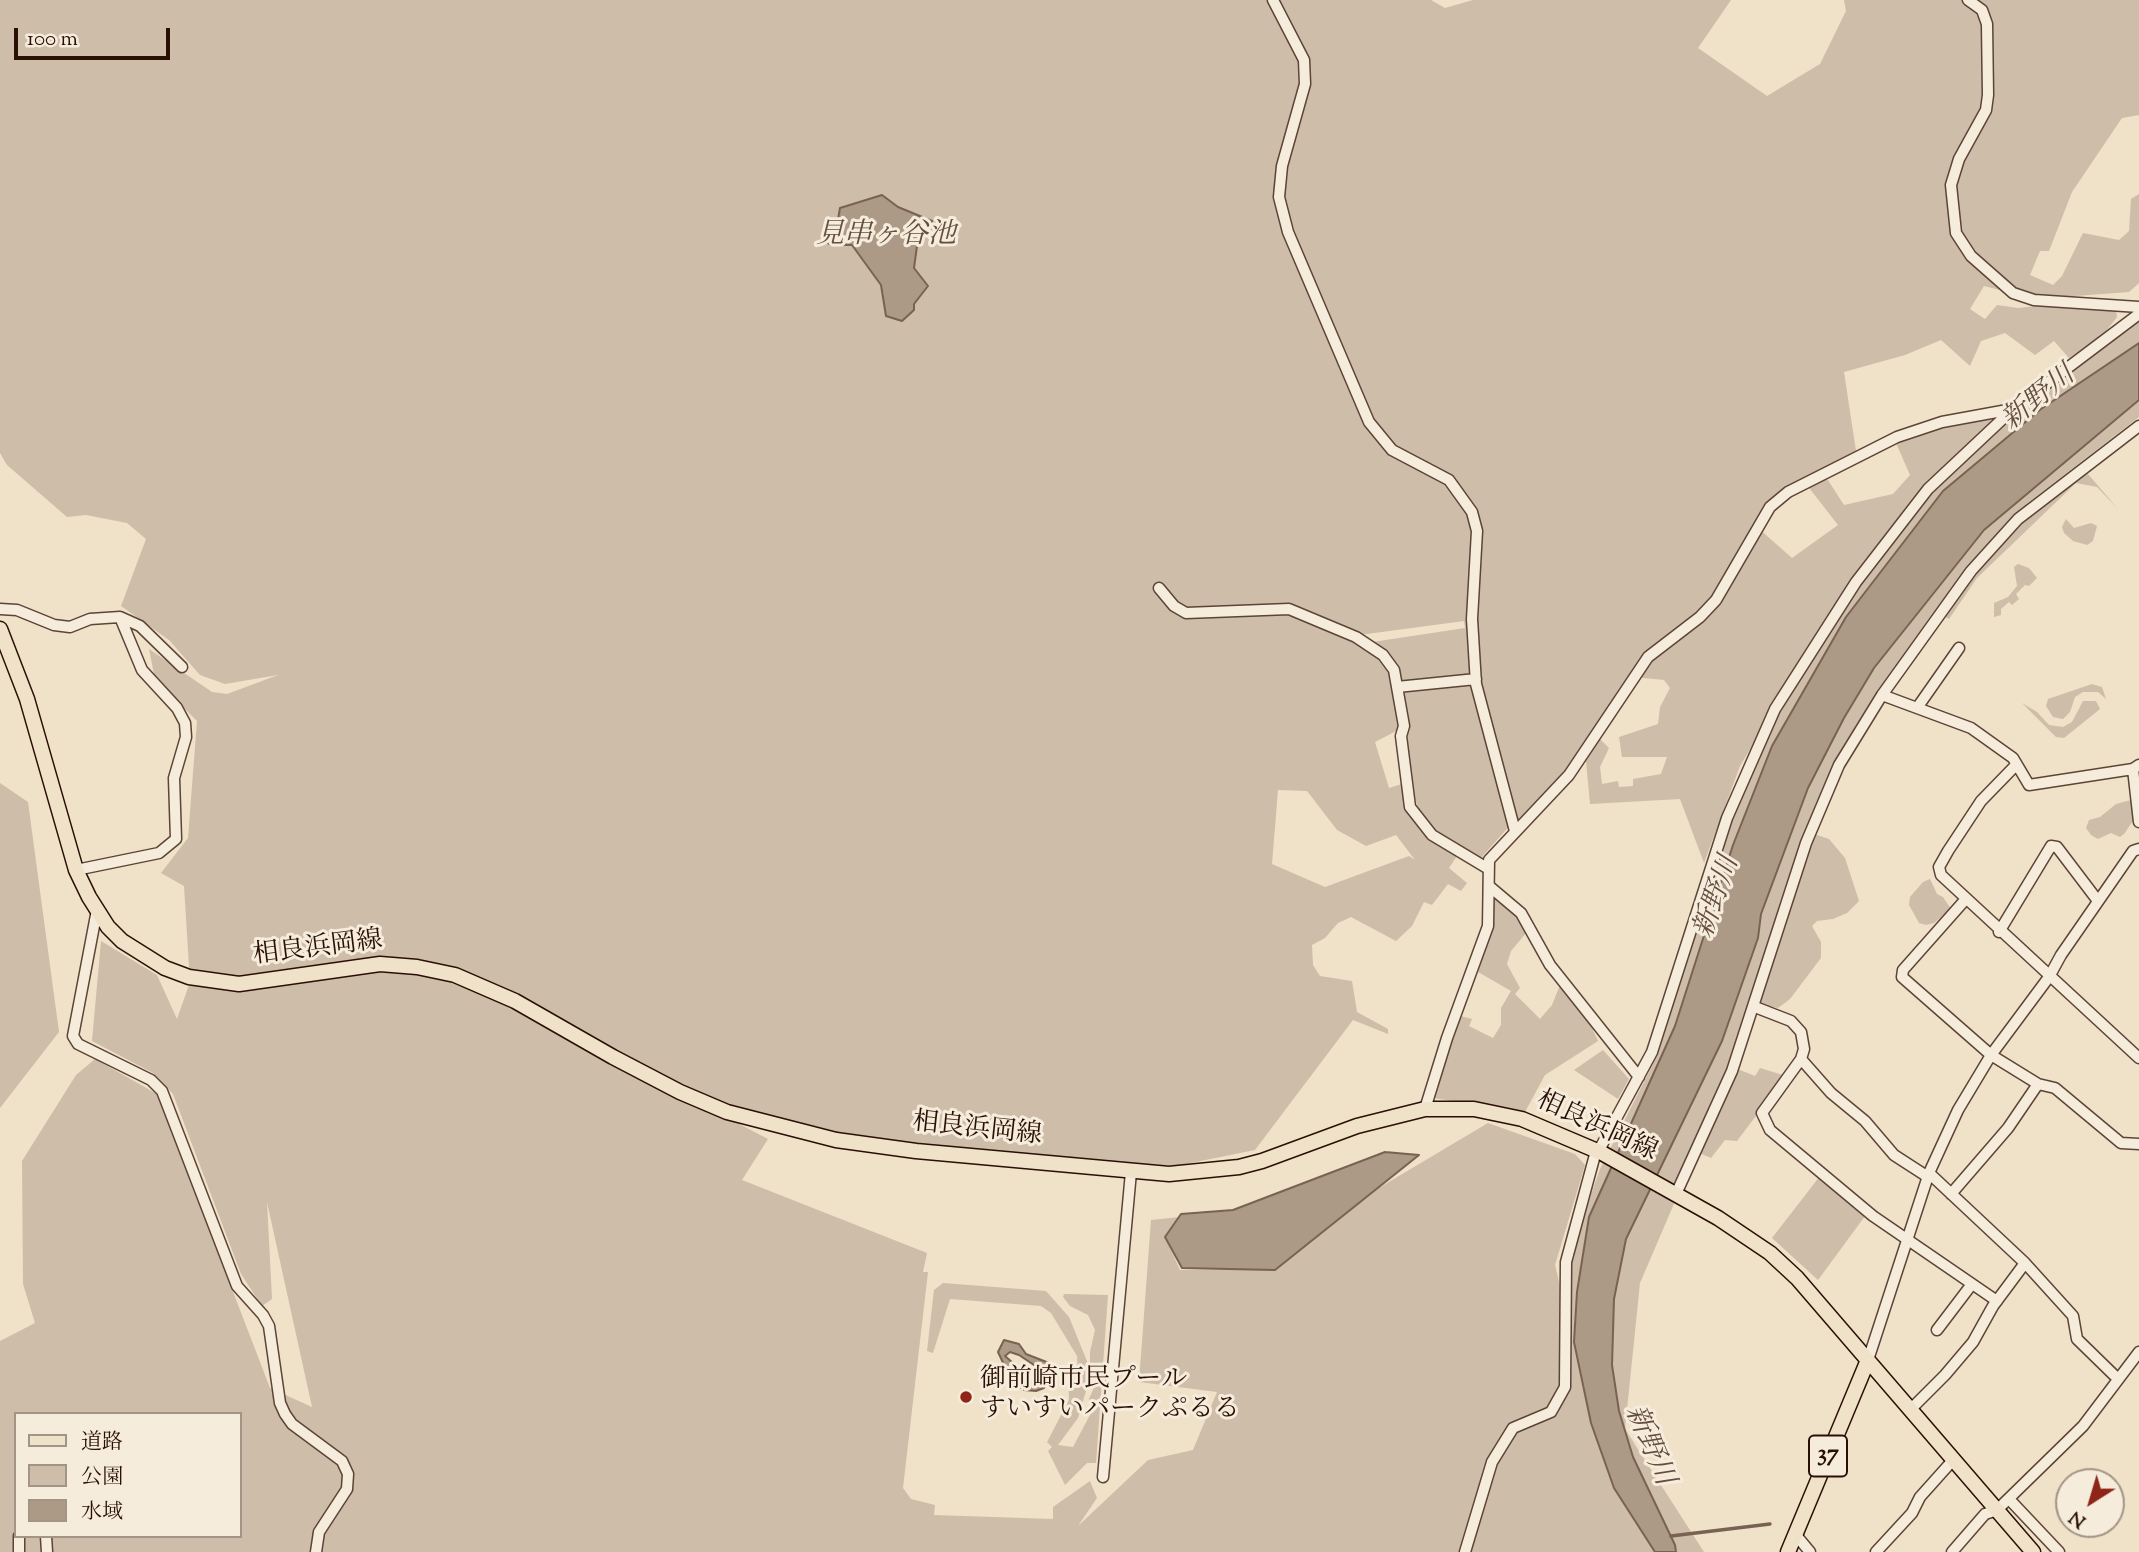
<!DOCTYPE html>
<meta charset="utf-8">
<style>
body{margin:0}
#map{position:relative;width:2139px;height:1552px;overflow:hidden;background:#f0e1c9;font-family:"Sorts Mill Goudy","Noto Serif JP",serif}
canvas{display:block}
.legend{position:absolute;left:14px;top:1412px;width:228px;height:126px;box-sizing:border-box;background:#f5ecdc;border:2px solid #a49486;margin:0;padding:9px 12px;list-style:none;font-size:21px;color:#2a0f05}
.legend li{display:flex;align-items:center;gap:14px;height:35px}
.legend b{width:35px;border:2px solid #a49486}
.north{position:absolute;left:2055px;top:1468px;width:70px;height:70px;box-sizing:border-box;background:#f5ecdc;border:2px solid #a49486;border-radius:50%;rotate:217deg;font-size:19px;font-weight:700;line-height:28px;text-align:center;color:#2a0f05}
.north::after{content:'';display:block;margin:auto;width:24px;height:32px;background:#8f2418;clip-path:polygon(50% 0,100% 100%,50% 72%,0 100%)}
.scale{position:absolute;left:14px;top:28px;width:156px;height:32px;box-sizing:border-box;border:4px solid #2a0f05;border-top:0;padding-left:9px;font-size:21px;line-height:24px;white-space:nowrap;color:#2a0f05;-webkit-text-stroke:5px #f5ecdc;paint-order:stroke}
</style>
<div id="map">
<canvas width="2139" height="1552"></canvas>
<ul class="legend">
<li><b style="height:9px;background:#f0e1c9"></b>道路</li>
<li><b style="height:19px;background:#cebda8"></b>公園</li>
<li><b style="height:19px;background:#ad9a86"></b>水域</li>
</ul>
<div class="north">N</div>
<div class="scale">100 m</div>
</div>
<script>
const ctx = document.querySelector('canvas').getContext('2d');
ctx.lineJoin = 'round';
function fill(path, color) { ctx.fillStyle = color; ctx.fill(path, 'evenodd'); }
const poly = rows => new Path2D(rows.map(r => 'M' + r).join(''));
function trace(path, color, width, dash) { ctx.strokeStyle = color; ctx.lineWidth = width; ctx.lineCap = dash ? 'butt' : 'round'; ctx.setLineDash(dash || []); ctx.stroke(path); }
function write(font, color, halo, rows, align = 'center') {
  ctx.font = font + ' "Sorts Mill Goudy","Noto Serif JP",serif'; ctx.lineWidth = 6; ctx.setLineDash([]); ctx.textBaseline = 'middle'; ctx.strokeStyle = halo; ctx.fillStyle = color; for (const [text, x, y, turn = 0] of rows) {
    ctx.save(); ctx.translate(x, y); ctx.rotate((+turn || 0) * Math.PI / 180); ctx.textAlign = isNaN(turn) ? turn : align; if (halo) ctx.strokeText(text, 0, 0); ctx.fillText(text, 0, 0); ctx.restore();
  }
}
fill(poly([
 [0,0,1431,0,1445,8,1473,0,1731,0,1698,48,1767,96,1820,64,1846,11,1844,0,2139,0,2139,115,2122,118,2072,192,2049,251,2040,251,2030,275,2053,285,2062,276,2083,233,2119,240,2129,231,2131,199,2139,194,2139,283,2129,292,2062,297,2016,294,1984,286,1970,309,1985,319,1997,305,2018,308,2047,305,2116,310,2117,317,2103,335,2069,358,2054,341,2035,355,2005,333,1981,341,1970,366,1941,340,1905,355,1844,372,1856,451,1814,479,1824,474,1844,505,1893,494,1910,475,1896,443,1938,426,1998,419,1933,484,1878,554,1964,458,2012,413,2139,318,2139,417,2029,502,2005,526,1839,765,1784,890,1724,1087,1640,1283,1625,1429,1704,1552,0,1552,0,1341,35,1323,23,1284,22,1161,76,1075,95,1059,157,1094,270,1388,312,1407,267,1202,272,1299,262,1306,241,1274,173,1094,153,1073,92,1041,101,941,157,975,177,1019,190,982,184,886,161,873,188,838,197,721,155,679,149,649,212,692,227,694,278,675,225,684,200,675,169,640,121,606,146,539,127,523,86,515,67,517,7,465,0,453],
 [1806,484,1838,525,1792,558,1758,528,1770,507],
 [1464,621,1465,628,1366,643,1352,636],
 [1633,677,1664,680,1670,688,1660,707,1658,724,1619,737,1622,757,1667,757,1661,774,1633,779,1633,786,1619,787,1618,781,1602,784,1600,767,1609,748,1600,739,1586,761,1590,804,1680,799,1704,863,1740,766,1772,713,1720,838,1682,978,1658,1054,1600,1169,1566,1265,1567,1315,1555,1265,1585,1165,1575,1154,1488,1123,1372,1192,1275,1269,1180,1270,1165,1237,1180,1217,1151,1220,1139,1382,1217,1392,1193,1450,1148,1460,1078,1526,1097,1498,1090,1481,1053,1507,1053,1519,934,1515,935,1505,911,1499,903,1488,928,1272,923,1272,927,1253,742,1180,768,1139,670,1088,790,1130,946,1150,1176,1166,1255,1150,1353,1020,1388,1034,1388,1029,1357,1012,1352,981,1320,976,1313,965,1312,945,1325,938,1338,923,1351,917,1396,941,1412,926,1424,902,1432,905,1448,884,1461,891,1467,883,1449,868,1457,856,1438,846,1417,823,1405,783,1389,788,1375,742,1404,727,1414,795,1424,827,1480,859,1513,822,1525,820,1572,767],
 [1278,790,1307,791,1337,830,1366,846,1396,835,1415,860,1409,856,1325,887,1272,864],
 [16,1414,240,1414,240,1536,16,1536],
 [2088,474,2118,509,2097,487,2076,483,1977,578,1949,619,1942,615,1957,593,2020,523,2073,477],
 [2066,519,2074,528,2091,523,2097,526,2093,541,2087,545,2073,541,2064,533,2062,527],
 [2018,564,2029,568,2037,578,2029,586,2025,585,2016,594,2019,599,2012,605,2009,602,2001,609,2001,615,1994,617,1994,603,2008,597,2017,586,2014,567],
 [2092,684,2102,687,2106,699,2098,692,2083,692,2075,697,2070,712,2063,719,2053,717,2046,706,2048,699],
 [2083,701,2096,701,2100,709,2064,738,2056,737,2022,703,2037,712,2049,725,2063,727,2072,722],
 [0,783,28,802,59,1032,0,1108],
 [2131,800,2137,815,2124,834,2120,837,2111,833,2098,839,2091,835,2086,828,2089,820,2100,817,2116,804],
 [1814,834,1829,839,1845,858,1859,901,1847,913,1833,919,1817,921,1812,926,1821,942,1821,958,1790,999,1778,1008,1756,1003],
 [1930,879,1937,894,1943,897,1951,909,1934,923,1926,925,1919,923,1909,905,1910,897,1923,882],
 [1494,893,1527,927,1526,933,1511,951,1507,964,1520,988,1515,994,1540,1019,1552,1005,1560,985,1577,996,1598,1041,1545,1075,1525,1112,1433,1098,1443,1060,1461,1016,1472,1019,1469,1026,1493,1038,1501,1025,1501,1008,1511,991,1478,972,1490,897],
 [1603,1050,1629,1079,1618,1099,1574,1070],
 [1735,1068,1755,1076,1760,1068,1786,1076,1737,1141,1725,1140,1711,1158,1697,1152],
 [1820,1176,1868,1212,1818,1280,1772,1238],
 [943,1283,1046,1291,1069,1317,1087,1361,1086,1391,1078,1418,1058,1445,1073,1447,1091,1413,1089,1399,1096,1383,1090,1365,1090,1352,1095,1330,1088,1315,1070,1306,1063,1297,1064,1294,1108,1295,1096,1463,1087,1463,1065,1485,1048,1451,1052,1447,1047,1442,1069,1400,1068,1375,1078,1374,1077,1356,1051,1313,1041,1306,950,1299,933,1353,927,1351,934,1290]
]), '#cebda8');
const water = poly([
 [882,195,898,207,932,221,917,246,914,268,928,286,914,304,914,310,902,321,886,316,881,285,852,245,831,245,826,242,837,225,840,208,882,195],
 [2139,343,2139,400,1984,530,1874,668,1844,718,1808,788,1761,914,1758,938,1722,1041,1626,1239,1614,1299,1612,1365,1619,1411,1633,1457,1675,1545,1676,1552,1655,1552,1614,1488,1591,1423,1574,1342,1577,1292,1589,1217,1675,1026,1733,845,1772,746,1846,617,1943,491,2041,409,2139,343],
 [1385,1152,1419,1155,1275,1270,1182,1268,1165,1237,1181,1214,1233,1210,1385,1152],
 [1004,1340,1019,1344,1026,1354,1049,1363,1052,1374,1044,1388,1036,1391,1024,1390,1029,1383,1042,1378,1043,1371,1019,1355,1010,1352,1005,1356,1022,1371,1027,1381,1021,1388,1006,1369,998,1352,1004,1340]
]);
fill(water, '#ad9a86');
trace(water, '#796252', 2);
trace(poly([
 [1671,1536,1770,1524]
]), '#796252', 3.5);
const minor = poly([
 [1273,0,1304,60,1305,84,1282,166,1279,197,1288,232,1369,422,1392,450,1449,480,1472,512,1477,531,1472,619,1476,684,1515,831],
 [1968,0,1982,10,1987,24,1988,95,1986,110,1959,159,1951,185,1956,233,1971,256,2013,293,2034,300,2139,307],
 [1159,588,1174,606,1186,613,1289,609,1356,637,1383,655,1394,670,1404,726,1401,736,1410,807,1432,835,1487,868],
 [0,609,17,610,54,625,70,627,90,619,120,617,140,626,182,667],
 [1397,687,1476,679],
 [1882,695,1971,728,2013,758,2029,785,2133,769,2139,765],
 [1917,708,1959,648],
 [2016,765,1981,801,1948,851,1939,867,1941,875,2139,1058],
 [2133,769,2139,822],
 [76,870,159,853,176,839,174,778,186,737,185,723,177,708,142,670,120,617],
 [1489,886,1521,913,1550,965,1639,1077],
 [1965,900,1903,970,1902,977,1991,1055,2038,1084,2055,1088,2121,1143,2139,1144],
 [97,910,73,1036,78,1044,151,1080,162,1091,237,1286,263,1315,269,1326,280,1403,285,1414,292,1424,342,1461,348,1474,347,1489,319,1532,316,1552],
 [1999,932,2051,846,2057,847,2098,901],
 [1755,1007,1791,1021,1801,1032,1804,1049,1801,1059,1762,1113,1770,1130,1873,1216,1997,1301],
 [1801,1059,1831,1093,1865,1121,1894,1155,1928,1177],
 [1425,1109,1447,1038,1488,926,1489,860,1569,775,1648,657,1700,617,1716,600,1770,507,1788,492,1897,437,1942,422,2013,409,2139,314],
 [1598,1152,1652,1052,1727,818,1775,709,1856,582,1928,489,2011,411],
 [1929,1173,2025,1263,2073,1316,2077,1339,2118,1379],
 [1676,1194,1732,1071,1806,843,1839,765,1882,695,1971,571,2018,519,2139,426],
 [1951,1194,2008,1128,2038,1084],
 [1937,1330,1972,1284],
 [1868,1360,1929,1173,1958,1110,1991,1055,2049,977,2061,955,2133,851,2139,849],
 [1911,1409,1945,1375,1973,1342,1993,1306,2025,1263],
 [1103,1477,1131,1172],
 [2009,1499,2059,1552],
 [1795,1534,1810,1552],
 [46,1536,47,1552],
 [19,1552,19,1536],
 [1465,1552,1492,1462,1513,1428,1551,1412,1565,1387,1566,1262,1596,1151],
 [1876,1552,1912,1513,1920,1497,1954,1459],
 [1952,1552,1985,1514,1997,1510,2083,1426,2139,1352]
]);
const major = poly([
 [0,629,27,699,76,870,89,897,108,927,122,941,165,968,189,977,239,984,380,964,417,967,455,975,515,1001,613,1057,680,1092,727,1112,836,1140,916,1151,1169,1174,1239,1167,1262,1161,1357,1126,1425,1109,1474,1109,1522,1119,1602,1153,1718,1218,1770,1253,1797,1278,2033,1552],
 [1788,1552,1868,1360]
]);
trace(minor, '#5c4436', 13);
trace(major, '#2a0f05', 17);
trace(minor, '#f5ecdc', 10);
trace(major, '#f0e1c9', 14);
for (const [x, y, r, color] of [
 [966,1397,7,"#8f2418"]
]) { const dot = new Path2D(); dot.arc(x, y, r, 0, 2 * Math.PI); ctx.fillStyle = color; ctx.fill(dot); trace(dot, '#f5ecdc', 2.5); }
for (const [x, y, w] of [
 [1828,1456,38]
]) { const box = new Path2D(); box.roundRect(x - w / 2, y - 20.5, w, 41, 5); ctx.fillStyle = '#f5ecdc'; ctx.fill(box); trace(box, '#2a0f05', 2); }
write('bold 24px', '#2a0f05', null, [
 ["37",1828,1456]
]);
write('26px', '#2a0f05', '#f5ecdc', [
 ["相良浜岡線",318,950,-7],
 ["相良浜岡線",1596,1128,25],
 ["相良浜岡線",977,1131,6]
]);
write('26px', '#2a0f05', '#f5ecdc', [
 ["御前崎市民プール",980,1382],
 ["すいすいパークぷるる",980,1412]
], 'left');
write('italic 28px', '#654e3f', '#f5ecdc', [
 ["見串ヶ谷池",886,237],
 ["新野川",2040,400,-39],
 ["新野川",1719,898,-71],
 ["新野川",1647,1446,67]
]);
</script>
